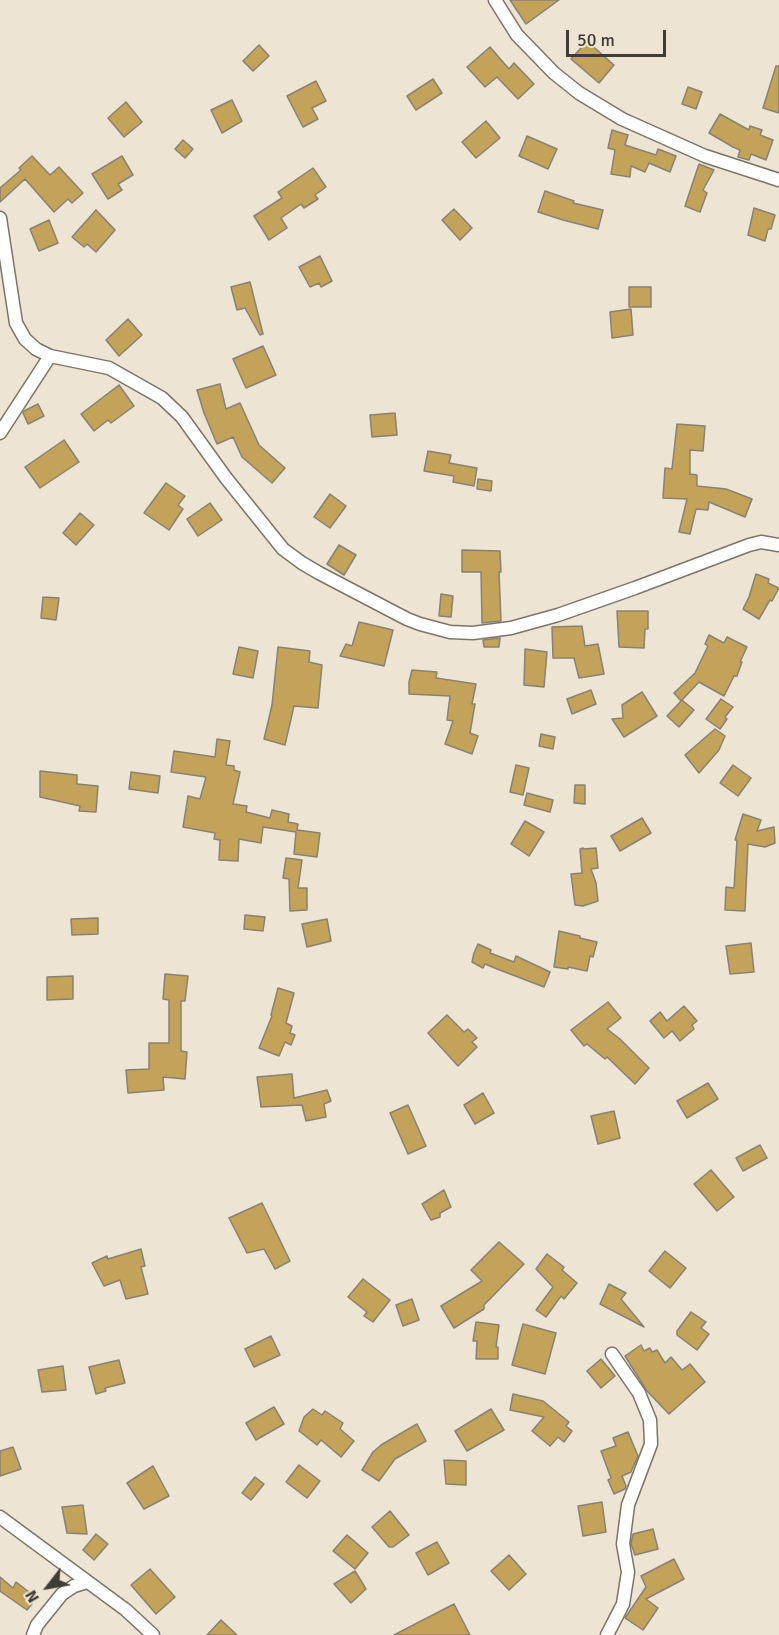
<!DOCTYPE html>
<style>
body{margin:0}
#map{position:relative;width:779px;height:1635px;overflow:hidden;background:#ede4d4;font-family:Signika,sans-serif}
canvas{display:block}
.north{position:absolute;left:18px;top:1557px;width:60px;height:60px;-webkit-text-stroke:4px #ede4d4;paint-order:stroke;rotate:239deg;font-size:16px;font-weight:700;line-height:24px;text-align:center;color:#3f3c35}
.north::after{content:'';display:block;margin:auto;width:21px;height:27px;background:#3f3c35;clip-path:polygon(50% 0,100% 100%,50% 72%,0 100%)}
.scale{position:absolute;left:566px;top:30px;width:100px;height:27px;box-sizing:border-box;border:3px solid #3f3c35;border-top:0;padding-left:8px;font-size:18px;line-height:21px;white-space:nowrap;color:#3f3c35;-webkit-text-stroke:4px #ede4d4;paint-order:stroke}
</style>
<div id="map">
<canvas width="779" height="1635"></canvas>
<div class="north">N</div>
<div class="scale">50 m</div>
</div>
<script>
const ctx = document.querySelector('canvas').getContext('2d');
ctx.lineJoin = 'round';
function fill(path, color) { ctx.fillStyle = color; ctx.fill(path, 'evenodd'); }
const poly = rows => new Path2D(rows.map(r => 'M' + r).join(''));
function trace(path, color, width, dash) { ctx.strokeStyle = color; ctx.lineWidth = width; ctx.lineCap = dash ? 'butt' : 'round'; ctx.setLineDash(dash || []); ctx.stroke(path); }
const building = poly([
 [510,0,559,0,526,24,510,0],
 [587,41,614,65,599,83,571,59,587,41],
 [259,45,269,56,253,71,243,61,259,45],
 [490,47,509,69,514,63,534,84,518,99,497,77,485,87,467,67,490,47],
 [776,66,779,66,779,113,763,108,776,66],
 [433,79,442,93,416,110,407,96,433,79],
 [316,81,326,101,312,108,318,119,303,127,287,96,316,81],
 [688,87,702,92,696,109,682,104,688,87],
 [232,100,242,121,222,133,211,110,232,100],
 [126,102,142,122,124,137,108,118,126,102],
 [720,114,749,130,750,126,762,130,760,135,773,140,766,160,751,154,749,160,738,157,740,150,733,147,709,133,720,114],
 [486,121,500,138,476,158,462,142,486,121],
 [612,130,628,135,625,145,656,155,658,149,676,156,670,172,649,163,645,172,631,166,630,177,611,174,615,150,608,148,612,130],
 [527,136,557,149,548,169,519,156,527,136],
 [183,140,193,149,185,158,175,149,183,140],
 [32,156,50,175,59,167,83,193,72,203,68,199,54,212,25,179,0,202,0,188,21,170,19,168,32,156],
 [122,156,133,175,118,184,122,190,108,199,92,174,122,156],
 [699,164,714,170,703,190,707,193,700,212,685,206,699,164],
 [313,168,326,187,315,195,318,199,304,208,301,204,281,218,287,228,269,240,254,216,282,198,278,192,313,168],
 [545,191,574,201,573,203,603,210,598,229,563,220,538,212,545,191],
 [754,208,775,215,771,229,768,229,765,241,748,235,754,208],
 [454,209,472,228,460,240,442,220,454,209],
 [96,210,115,230,96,252,87,244,84,247,72,237,96,210],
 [49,220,58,243,39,251,30,229,49,220],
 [320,256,332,281,321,287,319,283,310,287,299,267,320,256],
 [250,282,263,334,260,335,245,308,237,310,231,287,250,282],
 [629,287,651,287,651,307,629,307,629,287],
 [631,309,633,335,612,338,610,312,631,309],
 [128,319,142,335,119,356,106,340,128,319],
 [263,346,276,375,246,388,233,359,263,346],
 [220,384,226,409,240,403,259,445,285,468,272,483,242,457,233,437,217,444,204,413,197,390,220,384],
 [119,385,134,406,111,423,108,420,94,431,81,414,119,385],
 [38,404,44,416,28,424,23,413,24,411,38,404],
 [395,413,397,435,372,437,370,415,395,413],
 [677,424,705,426,703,451,690,450,690,474,697,475,697,486,726,489,752,499,745,517,709,502,708,510,696,509,690,534,679,532,687,499,663,498,665,468,672,469,677,424],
 [64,440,79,462,40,488,25,467,64,440],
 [428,451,451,455,449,463,477,468,474,486,453,482,454,476,424,471,428,451],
 [478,479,492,481,491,491,477,489,478,479],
 [166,483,185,496,178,505,183,509,169,530,144,513,166,483],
 [330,494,346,506,330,528,314,517,330,494],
 [210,503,222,520,198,536,187,519,210,503],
 [80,513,94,525,76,545,63,533,80,513],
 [339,545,356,555,344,575,327,564,339,545],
 [462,550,500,551,501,572,499,572,501,621,482,623,481,572,462,572,462,550],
 [756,574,769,579,768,583,779,588,772,601,770,600,759,619,743,609,749,597,756,574],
 [441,594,453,596,451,617,439,616,441,594],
 [43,597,59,598,56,620,41,618,43,597],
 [617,611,648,611,648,629,645,629,644,648,619,647,617,611],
 [359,622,393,630,384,666,340,656,346,644,352,646,359,622],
 [582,626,585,646,598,644,604,674,579,678,574,658,553,658,552,627,582,626],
 [709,635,724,643,727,637,747,647,740,662,742,662,737,676,734,676,724,696,699,682,682,700,694,710,679,727,667,716,681,701,674,693,695,673,708,646,705,644,709,635],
 [500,638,499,647,484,647,483,640,500,638],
 [239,647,258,651,253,678,233,674,239,647],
 [278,647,310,651,309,662,322,665,318,708,294,706,285,745,264,739,272,705,278,647],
 [525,649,547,652,544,687,524,685,525,649],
 [412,670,437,672,436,678,476,684,472,704,475,704,470,733,478,736,472,754,445,744,453,721,447,720,450,696,409,694,409,682,412,670],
 [591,690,596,704,572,714,567,699,591,690],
 [642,692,657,716,624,737,612,719,623,718,622,705,642,692],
 [721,699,733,707,725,717,727,719,720,729,706,719,721,699],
 [715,729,725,736,719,750,699,773,685,755,715,729],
 [541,734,555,737,553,749,539,746,541,734],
 [217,739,230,741,226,765,234,766,234,770,240,772,233,804,247,806,246,812,270,818,272,810,289,814,288,822,298,824,297,830,320,833,317,857,294,854,296,832,263,827,261,843,239,839,238,861,219,860,220,840,214,839,215,833,183,827,188,796,200,799,206,777,171,772,174,751,215,757,217,739],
 [516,765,529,768,523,795,510,792,516,765],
 [733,765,751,778,738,796,720,783,733,765],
 [40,771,77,775,77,784,98,786,96,812,79,811,80,806,40,797,40,771],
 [131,772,160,776,158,793,129,789,131,772],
 [575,785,585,785,585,804,574,803,575,785],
 [527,793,553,800,550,812,524,805,527,793],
 [743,814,761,820,757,831,774,827,775,843,765,847,748,844,745,911,725,910,726,887,734,888,737,840,735,840,743,814],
 [642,818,651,833,620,851,611,836,642,818],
 [525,821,544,832,529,856,511,844,525,821],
 [583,848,584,849,596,848,598,868,591,869,596,883,598,901,583,906,575,905,571,874,582,873,580,849,583,848],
 [286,858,302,860,298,888,307,888,307,910,290,911,289,879,283,878,286,858],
 [245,915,265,917,263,931,244,929,245,915],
 [98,918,98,934,72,935,71,919,98,918],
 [327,919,331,941,307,947,302,924,327,919],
 [559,931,580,936,580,938,597,942,593,957,590,956,587,971,568,967,568,969,554,967,559,931],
 [751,943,754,972,730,974,726,946,751,943],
 [478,944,491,950,490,953,514,962,516,956,550,972,544,987,497,969,485,964,483,968,472,962,474,953,478,944],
 [165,974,188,976,185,1001,181,1001,181,1051,187,1052,185,1079,163,1077,164,1090,128,1093,126,1070,149,1069,149,1043,169,1043,169,1000,163,999,165,974],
 [73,976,73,999,47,1000,47,977,73,976],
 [278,988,294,993,286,1023,292,1026,290,1033,295,1035,291,1045,285,1042,279,1056,259,1048,272,1016,271,1015,278,988],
 [608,1002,621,1018,607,1029,620,1039,649,1068,635,1084,607,1057,605,1059,587,1044,584,1046,571,1030,608,1002],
 [684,1006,697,1021,692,1025,694,1029,680,1041,672,1031,664,1038,650,1021,660,1012,667,1021,684,1006],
 [447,1015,464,1032,468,1029,477,1038,472,1042,477,1047,458,1066,428,1033,447,1015],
 [292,1074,294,1098,327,1090,331,1101,324,1104,326,1117,306,1121,302,1105,261,1107,257,1077,292,1074],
 [708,1083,718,1099,687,1118,677,1101,708,1083],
 [483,1093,494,1113,475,1124,464,1105,483,1093],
 [408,1105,426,1146,408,1154,390,1113,408,1105],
 [614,1111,620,1138,598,1144,591,1116,614,1111],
 [760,1145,767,1158,743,1171,736,1158,760,1145],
 [711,1170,734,1197,717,1211,694,1184,711,1170],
 [444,1190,451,1207,440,1213,440,1217,431,1220,422,1204,444,1190],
 [262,1203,290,1261,275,1269,264,1249,247,1253,229,1218,262,1203],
 [499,1242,524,1264,484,1305,484,1309,454,1328,441,1306,482,1281,471,1270,499,1242],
 [141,1249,145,1266,141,1267,148,1294,126,1299,120,1280,104,1286,92,1263,107,1256,108,1259,141,1249],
 [665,1251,686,1268,670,1288,649,1271,665,1251],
 [547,1254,564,1267,562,1270,577,1283,564,1299,561,1296,546,1317,536,1310,553,1287,536,1269,547,1254],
 [363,1279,390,1300,373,1322,364,1316,367,1312,348,1297,363,1279],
 [609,1284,626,1293,621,1299,644,1327,600,1304,609,1284],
 [412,1299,419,1320,403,1326,396,1305,412,1299],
 [691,1312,706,1322,701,1328,709,1334,697,1350,677,1335,677,1331,691,1312],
 [476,1322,499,1325,496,1347,498,1347,498,1359,476,1359,477,1341,473,1341,476,1322],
 [523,1324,556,1333,545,1374,512,1365,523,1324],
 [271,1336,280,1355,254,1367,245,1349,271,1336],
 [641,1345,644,1351,650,1348,652,1352,657,1350,665,1363,671,1357,682,1370,690,1364,705,1382,669,1414,647,1391,625,1356,641,1345],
 [601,1359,615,1376,601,1388,587,1371,601,1359],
 [119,1360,125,1383,105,1388,106,1391,96,1394,89,1367,119,1360],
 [63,1366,66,1390,42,1392,38,1370,63,1366],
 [513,1394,543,1401,569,1422,566,1426,572,1431,564,1442,558,1437,550,1446,532,1431,544,1417,510,1410,513,1394],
 [274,1407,284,1424,256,1440,246,1423,274,1407],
 [313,1409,322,1415,325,1411,343,1423,340,1429,354,1441,341,1457,321,1440,317,1445,299,1431,304,1417,313,1409],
 [491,1409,504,1430,467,1451,455,1431,491,1409],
 [417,1424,426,1441,395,1459,379,1481,362,1470,373,1452,381,1445,417,1424],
 [628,1432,638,1456,631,1472,622,1476,626,1486,625,1489,614,1494,608,1480,611,1478,601,1451,616,1446,613,1438,628,1432],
 [13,1447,21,1469,0,1476,0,1451,13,1447],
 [444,1460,466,1461,466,1485,446,1484,444,1460],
 [299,1465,320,1481,307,1498,286,1482,299,1465],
 [153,1466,169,1496,144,1509,127,1483,153,1466],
 [255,1477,264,1484,251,1500,242,1493,255,1477],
 [602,1502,606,1532,583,1536,578,1506,602,1502],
 [83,1505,87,1534,67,1533,62,1507,83,1505],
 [390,1511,409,1535,393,1547,389,1547,372,1527,390,1511],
 [653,1529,658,1549,635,1555,631,1544,633,1534,653,1529],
 [96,1534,108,1544,94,1560,83,1550,96,1534],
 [347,1535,368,1553,355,1569,333,1551,347,1535],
 [437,1542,449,1563,428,1575,416,1553,437,1542],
 [509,1555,526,1574,509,1590,491,1571,509,1555],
 [674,1559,684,1579,646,1599,658,1608,643,1630,625,1618,646,1587,641,1576,674,1559],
 [150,1569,175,1597,156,1614,131,1585,150,1569],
 [355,1571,366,1589,351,1603,334,1584,355,1571],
 [0,1577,13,1588,16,1582,33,1595,28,1601,32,1604,27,1610,0,1591,0,1577],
 [454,1604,470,1635,394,1635,454,1604],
 [221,1620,237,1635,207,1635,221,1620]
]);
fill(building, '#c3a25a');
trace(building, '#898272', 1.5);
const minor = poly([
 [495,0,517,35,554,73,579,93,622,119,705,156,779,180],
 [0,218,16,323,25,339,36,349,50,356,109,368,162,398,182,417,226,478,283,549,302,563,319,573,407,619,420,624,450,632,473,633,511,628,558,615,635,588,749,545,761,542,779,545],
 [0,433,50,356],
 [0,1517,126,1610,153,1635],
 [33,1635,37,1625,62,1594,74,1586,87,1582],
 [607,1635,623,1604,628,1572,623,1544,628,1505,651,1444,650,1420,639,1393,612,1354]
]);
trace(minor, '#7c7566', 15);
trace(minor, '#fff', 12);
</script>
